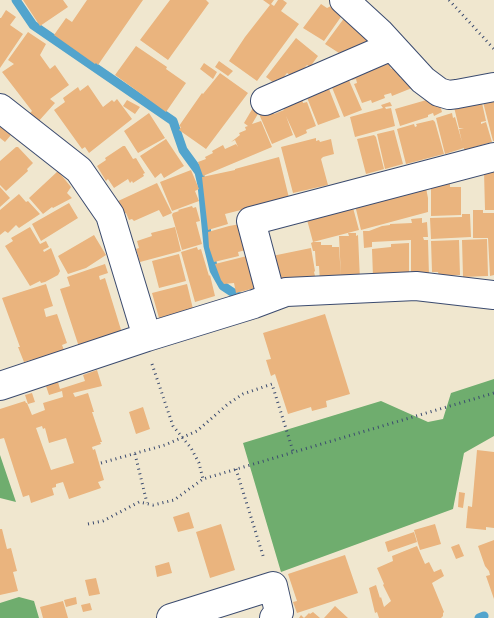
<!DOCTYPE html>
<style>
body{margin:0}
canvas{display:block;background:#f0e7cf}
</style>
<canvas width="494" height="618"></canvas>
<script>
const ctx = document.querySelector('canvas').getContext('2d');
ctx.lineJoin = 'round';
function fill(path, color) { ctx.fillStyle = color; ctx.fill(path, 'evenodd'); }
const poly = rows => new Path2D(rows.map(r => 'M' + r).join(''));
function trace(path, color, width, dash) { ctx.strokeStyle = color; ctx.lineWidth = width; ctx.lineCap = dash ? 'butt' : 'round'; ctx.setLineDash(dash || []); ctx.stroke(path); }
fill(poly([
 [494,379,494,436,464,453,453,509,281,572,243,443,381,401,428,422,443,419,451,393],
 [0,455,16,502,0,498],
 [19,597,34,601,39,618,0,618,0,603]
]), '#6fad6e');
trace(poly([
 [16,0,33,25,173,121,183,150,199,172,202,185,208,246,214,270,223,286,238,296],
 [479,618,484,616]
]), '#52a4cd', 9);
fill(poly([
 [23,0,63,0,68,7,40,26],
 [87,0,143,0,98,65,96,63,95,64,54,35,66,18,72,22],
 [170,0,206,0,209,3,168,60,140,40],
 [263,0,274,0,271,4,274,6,278,0,283,0,287,3,281,11,299,24,257,81,229,61,245,37,270,5],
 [321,4,327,8,331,6,343,14,324,41,303,28],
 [6,10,16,17,10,25,23,34,0,68,0,18,1,18],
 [345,17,371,37,363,48,359,46,339,53,325,44],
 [28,32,46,44,40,55,50,69,55,65,69,85,50,99,55,103,37,123,28,115,32,111,2,72,14,64,8,60],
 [296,38,318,56,310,67,307,65,300,73,297,71,293,77,287,73,280,82,278,79,274,83,266,77],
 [136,46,167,67,166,69,186,83,166,112,115,75],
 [219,61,233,71,228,76,215,67],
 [388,62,391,69,396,67,401,79,406,77,412,88,392,96,391,93,384,95,385,98,372,103,371,100,362,103,354,84,357,83,356,79,352,80,351,77],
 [204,63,217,72,213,79,200,69],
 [220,73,248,93,206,149,179,130,181,127,179,126,202,93,203,94],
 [348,78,362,110,344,117,331,85],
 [88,85,103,107,112,100,114,102,117,99,132,119,89,153,85,147,82,149,54,110,65,102,63,98,78,87,80,91],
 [329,89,340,117,318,125,306,95],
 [494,95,494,141,493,141,482,98],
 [302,99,303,103,307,102,316,126,306,130,307,133,296,138,286,116,293,135,272,144,259,114,271,109,274,114,284,110,282,105],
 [430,99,439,102,442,112,434,116,433,113,428,115,428,117,400,126,395,109],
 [127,100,140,107,135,114,123,106],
 [390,102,392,106,385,107,386,109,391,108,395,126,355,137,350,117,383,108,381,105],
 [482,103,486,121,481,122,481,124,486,122,492,142,464,150,464,148,445,154,436,118,452,113,453,118,455,117,462,142,459,129,464,128,459,128,454,107],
 [254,106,259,112,252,124,261,121,272,147,203,176,198,162,206,159,205,157,213,153,212,151,223,145,225,149,236,144,238,147,235,140,231,142,240,135,239,133,246,130,245,127,248,126,244,123],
 [149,113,165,138,138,153,124,131],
 [433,120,435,122,444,154,406,164,397,129,414,124,415,127,417,126,416,124],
 [0,126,11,135,5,142,0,138],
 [394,130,403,164,385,169,377,134],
 [374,135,376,137,384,169,366,174,357,139],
 [316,138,316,141,319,140,320,142,331,139,334,154,323,157,321,159,328,185,293,193,281,147],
 [166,139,184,166,164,178,161,173,155,178,140,156],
 [123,146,125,146,133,159,136,158,145,173,143,174,144,176,133,183,132,181,130,183,128,179,114,188,108,179,106,181,97,166,106,160,105,158],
 [16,147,18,147,33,163,27,169,28,171,6,191,0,185,0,161],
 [279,157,289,198,225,214,228,224,208,230,202,177,235,170,235,169],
 [494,169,494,210,485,210,484,171],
 [191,170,199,189,195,191,199,201,172,211,160,182],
 [58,171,71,187,67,193,72,198,53,208,52,207,43,214,29,198],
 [431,182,450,183,450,187,461,187,461,215,431,216],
 [157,183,172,213,163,217,159,210,134,221,132,219,129,220,126,213,121,214,116,202],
 [425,183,428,198,428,212,361,230,355,205],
 [0,187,10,198,0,207],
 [19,194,26,202,28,201,40,214,19,228,16,225,8,233,5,231,0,235,0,210],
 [69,203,78,218,41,241,32,224],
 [352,204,359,230,313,242,321,242,321,245,332,245,332,247,339,247,341,277,339,236,349,236,348,233,356,233,356,236,358,235,360,280,320,282,319,266,316,266,315,251,313,251,311,243,313,242,306,216],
 [192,206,193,208,196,207,200,221,196,222,202,244,182,250,172,215,173,213,179,211,178,210],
 [473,210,483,210,483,213,494,213,494,275,490,276,488,238,473,238],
 [462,214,470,214,471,237,431,239,430,218,462,217],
 [422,218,422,223,427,222,428,237,423,237,424,240,428,240,429,276,415,276,415,272,411,272,411,240,372,242,372,247,364,248,363,231,369,231,382,226,390,225,390,224,412,223,411,219],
 [246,223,246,250,238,252,239,256,214,262,209,247,208,232,229,226],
 [30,227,40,244,46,241,49,247,43,250,44,252,51,248,60,271,58,275,45,282,41,283,40,281,30,286,5,246,13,241,11,238],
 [175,227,181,251,140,262,136,249,139,248,137,241,152,236,151,233],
 [94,235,106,255,86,268,68,274,58,256],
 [487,239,488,276,463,277,462,240],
 [459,240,460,275,439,276,438,272,432,272,431,241],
 [409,243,409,277,393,278,393,273,373,277,372,249,391,247,391,244],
 [197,247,198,250,201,249,209,276,210,275,215,296,195,302,181,252],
 [311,248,315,271,314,272,315,276,282,282,272,256],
 [179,254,186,281,159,288,152,261],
 [247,256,255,288,236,293,234,283,224,284,221,280,215,264],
 [105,264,108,273,99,276,100,280,105,278,122,333,79,347,60,289,70,286,67,277],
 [46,284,53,306,44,309,46,317,57,314,67,343,62,345,64,350,77,346,78,349,25,366,24,363,34,359,24,362,18,347,20,347,2,298],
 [187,284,193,309,159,318,152,293],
 [325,314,350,394,326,401,327,407,312,411,311,407,288,414,275,374,271,376,266,360,271,359,263,333],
 [97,370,102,386,73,393,75,397,88,393,94,412,92,412,102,442,100,442,101,444,92,447,93,450,95,449,104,480,98,482,101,488,69,499,63,482,56,484,56,487,52,488,54,495,31,503,29,495,23,497,4,438,0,439,0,409,25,401,26,403,27,403,32,415,45,410,43,403,63,397,62,391,49,395,46,386,58,382,60,389,85,381,83,375],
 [42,426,43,429,45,428,49,443,66,438,74,463,51,470,36,428],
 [32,393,35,402,28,404,25,395],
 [143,407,150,429,136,434,129,412],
 [477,450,494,452,494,528,486,527,486,530,466,528,468,506,472,507],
 [459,492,465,493,463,508,458,507],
 [189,512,194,528,178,532,173,517],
 [221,524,235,570,210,578,196,532],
 [435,524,441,544,420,550,414,530],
 [0,529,2,529,7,549,11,548,17,571,13,572,18,591,0,595],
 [414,532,417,542,388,552,385,542],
 [494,540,494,599,486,576,490,575,489,571,485,566,478,546],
 [459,544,464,556,456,559,451,547],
 [417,546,425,564,429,562,434,572,441,569,444,576,432,583,444,612,443,613,443,616,441,618,379,618,377,612,375,613,369,588,376,585,380,598,381,597,384,607,391,601,383,585,384,584,377,568,393,561,392,556],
 [345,555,358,593,297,613,293,602,297,601,288,574],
 [169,562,172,573,157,577,155,566],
 [96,578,100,594,89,596,85,580],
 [76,597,77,604,66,607,64,600],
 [63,601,68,618,43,618,40,607],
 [90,603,92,610,83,612,81,605],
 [335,606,348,618,324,618],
 [313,612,320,618,299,618,301,615,304,618,309,613,310,614]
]), '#eab47e');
const minor = poly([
 [344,0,379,32,423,80,439,92,449,95,457,94,494,87],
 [265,101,392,46],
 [0,108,79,170,110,215,147,337],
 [271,296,251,221,494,157],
 [0,386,147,337,254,304,286,292,416,286,494,295],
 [171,618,273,586,279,612,274,618]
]);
trace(minor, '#3b4b6f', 30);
trace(poly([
 [449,0,494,49],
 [152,364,173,426,191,448,199,463,203,479],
 [135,454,147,503],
 [101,463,165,445,197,431,228,404,243,394,272,384,293,451],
 [236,469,264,559],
 [88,524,103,521,139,502,153,505,174,500,203,479,494,393]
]), '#3b4b6f', 3, [1, 4]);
trace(minor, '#fff', 28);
</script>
